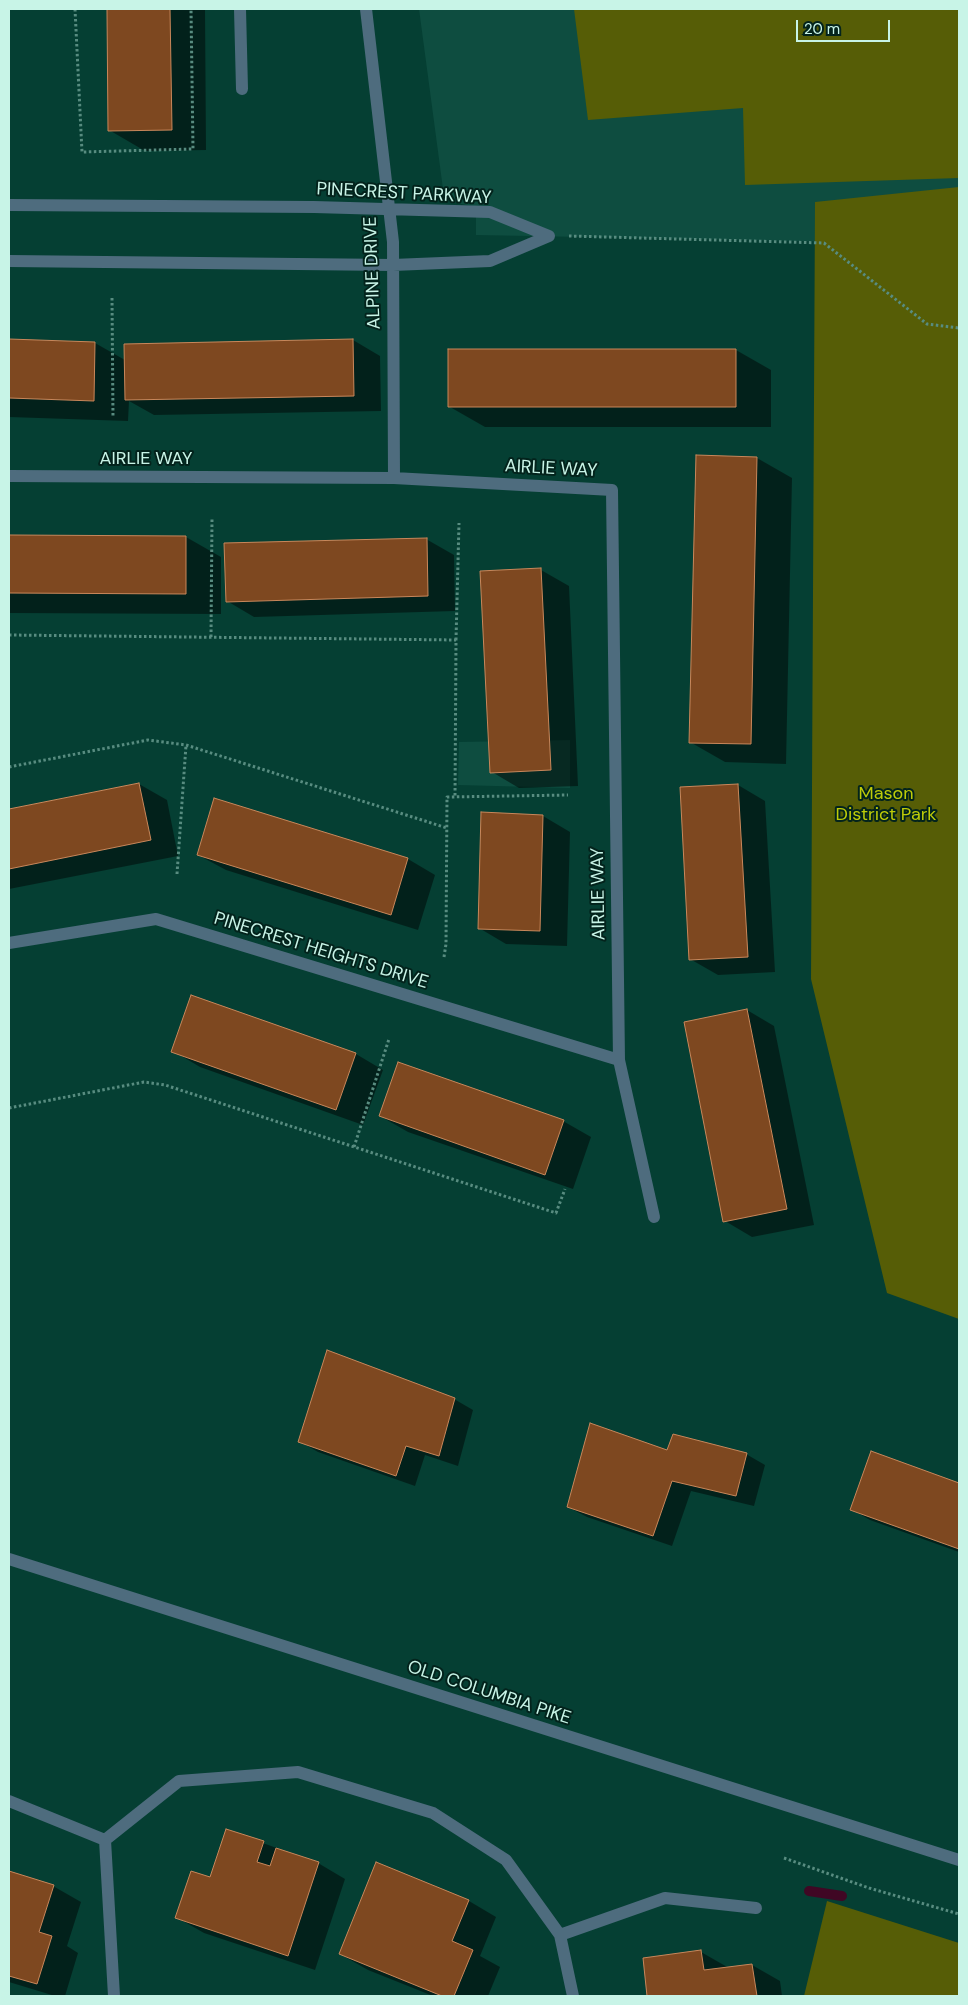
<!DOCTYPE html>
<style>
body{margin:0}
#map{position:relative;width:968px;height:2005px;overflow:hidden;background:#053f33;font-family:"DM Sans",sans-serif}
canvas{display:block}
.frame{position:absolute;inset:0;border:10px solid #c8f4e7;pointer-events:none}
.scale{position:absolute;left:796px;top:20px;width:94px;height:22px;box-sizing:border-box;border:2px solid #c8f4e7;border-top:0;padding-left:6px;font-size:15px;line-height:18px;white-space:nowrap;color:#c8f4e7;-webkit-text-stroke:4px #03231c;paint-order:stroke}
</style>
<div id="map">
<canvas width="968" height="2005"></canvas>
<div class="frame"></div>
<div class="scale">20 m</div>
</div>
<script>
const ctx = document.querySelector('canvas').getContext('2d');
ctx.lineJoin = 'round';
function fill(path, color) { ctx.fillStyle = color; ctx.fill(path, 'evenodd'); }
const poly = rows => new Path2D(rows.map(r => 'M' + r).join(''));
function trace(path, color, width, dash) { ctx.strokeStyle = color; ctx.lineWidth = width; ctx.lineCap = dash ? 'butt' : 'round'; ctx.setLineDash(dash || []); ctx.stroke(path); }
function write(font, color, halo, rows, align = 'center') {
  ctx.font = font + ' "DM Sans",sans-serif'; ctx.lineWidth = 4; ctx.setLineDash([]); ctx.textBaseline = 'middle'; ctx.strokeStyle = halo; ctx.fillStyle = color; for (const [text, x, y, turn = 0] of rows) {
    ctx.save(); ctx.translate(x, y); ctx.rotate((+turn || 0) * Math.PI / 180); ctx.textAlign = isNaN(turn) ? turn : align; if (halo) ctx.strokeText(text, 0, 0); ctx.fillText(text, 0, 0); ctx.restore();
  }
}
fill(poly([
 [419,9,959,9,959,244,476,235,476,207,457,203,449,198,443,189],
 [570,740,570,788,458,785,459,742]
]), '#0e4d40');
fill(poly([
 [574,9,959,9,959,178,745,185,743,108,588,120],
 [959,187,959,1319,887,1293,811,979,815,202],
 [827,1901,959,1943,959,1996,804,1996]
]), '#565d06');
fill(poly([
 [108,9,205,9,206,150,145,151,109,130],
 [9,340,95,343,125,360,353,340,380,356,381,411,154,415,129,401,128,421,9,417],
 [736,350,771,370,771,427,485,427,450,407],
 [757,458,792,478,786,764,725,762,690,742],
 [9,536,186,537,221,557,221,614,9,613],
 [426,539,454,555,455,611,254,617,227,601],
 [541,570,569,586,578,786,519,788,492,772,482,572],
 [139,784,167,800,178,856,9,889,9,810],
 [738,785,765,801,775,972,718,975,690,959],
 [214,799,408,859,435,875,418,930,226,870,198,855],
 [543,816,570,832,567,946,506,944,479,928],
 [191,996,356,1054,383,1070,363,1125,200,1067,173,1051],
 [747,1010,774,1026,814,1225,752,1237,725,1221],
 [380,1116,563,1121,591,1137,573,1189,408,1132],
 [454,1399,473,1410,458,1466,425,1455,415,1486,318,1452,299,1441],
 [668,1452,746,1454,765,1465,754,1506,691,1491,672,1546,587,1517,568,1507],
 [872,1453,959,1484,959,1552,870,1520,851,1509],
 [227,1830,318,1863,345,1879,315,1970,204,1933,176,1917,211,1879],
 [9,1872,53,1886,81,1902,67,1946,78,1953,65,1996,55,1996,9,1982],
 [469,1901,496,1917,480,1956,500,1967,488,1996,433,1996,368,1970,340,1954],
 [701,1952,729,1968,752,1965,780,1981,782,1996,649,1996,644,1959]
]), '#0007');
trace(poly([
 [809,1891,842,1896]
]), '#400724', 10);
const building = poly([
 [107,9,170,9,172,130,108,131,107,9],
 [9,339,95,342,94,401,9,398,9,339],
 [353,339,354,396,125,400,124,344,353,339],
 [448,349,736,349,736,407,448,407,448,349],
 [696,455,757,457,751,744,689,743,696,455],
 [9,535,186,536,186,594,9,593,9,535],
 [427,538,428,596,226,602,224,543,427,538],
 [541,568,551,770,490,773,480,571,541,568],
 [139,783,151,840,9,869,9,809,139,783],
 [738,784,748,957,689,960,680,787,738,784],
 [214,798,408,858,391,915,197,855,214,798],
 [481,812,543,815,540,931,478,929,481,812],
 [191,995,356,1053,336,1110,171,1052,191,995],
 [747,1009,787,1209,723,1222,684,1022,747,1009],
 [398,1062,564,1120,545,1175,379,1116,398,1062],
 [327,1350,455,1398,439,1456,406,1446,396,1476,298,1442,327,1350],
 [590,1423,667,1450,673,1434,747,1453,736,1496,672,1481,653,1536,567,1507,590,1423],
 [871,1451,959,1483,959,1549,850,1510,871,1451],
 [226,1829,264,1841,257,1862,270,1866,276,1848,319,1862,288,1956,175,1918,191,1871,210,1877,226,1829],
 [376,1862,469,1900,452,1941,473,1950,454,1996,442,1996,339,1954,376,1862],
 [9,1871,54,1885,39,1932,52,1936,37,1984,9,1976,9,1871],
 [701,1950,704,1970,752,1964,757,1996,647,1996,643,1958,701,1950]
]);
fill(building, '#7e4820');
trace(building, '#c8875b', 1);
trace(poly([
 [75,9,82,152,193,149,191,9],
 [569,236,824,243,927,324,959,328],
 [112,298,113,418],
 [9,635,456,640,455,797],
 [211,637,212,519],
 [456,640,459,523],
 [9,767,148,740,186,745,447,828],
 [177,874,186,745],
 [444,957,446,944,447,797,568,795],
 [9,1108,144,1082,165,1085,556,1213,565,1189],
 [354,1147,389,1039],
 [784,1858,869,1888,959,1914]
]), '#588c80', 3, [2.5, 2.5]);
trace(poly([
 [240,9,242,89],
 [366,9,393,242,394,478],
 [9,205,314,207,490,212,549,236],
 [9,261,393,265,490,261,549,236],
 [9,476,394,478,612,490,619,1060,654,1217],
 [9,943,156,919,619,1060],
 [9,1559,959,1860],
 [9,1801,105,1840],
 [560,1935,665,1898,756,1908],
 [114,1996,105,1840,179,1781,298,1772,433,1813,506,1860,560,1935,573,1996]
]), '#4e6c7e', 12);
write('18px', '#c8f4e7', '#03231c', [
 ["PINECREST PARKWAY",404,194,3],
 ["ALPINE DRIVE",373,273,-92],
 ["AIRLIE WAY",146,459],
 ["AIRLIE WAY",551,469,3],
 ["AIRLIE WAY",599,894,-91],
 ["PINECREST HEIGHTS DRIVE",321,951,17],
 ["OLD COLUMBIA PIKE",489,1693,18]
]);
write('18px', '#becc08', '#03231c', [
 ["Mason",886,794],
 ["District Park",886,815]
]);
</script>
